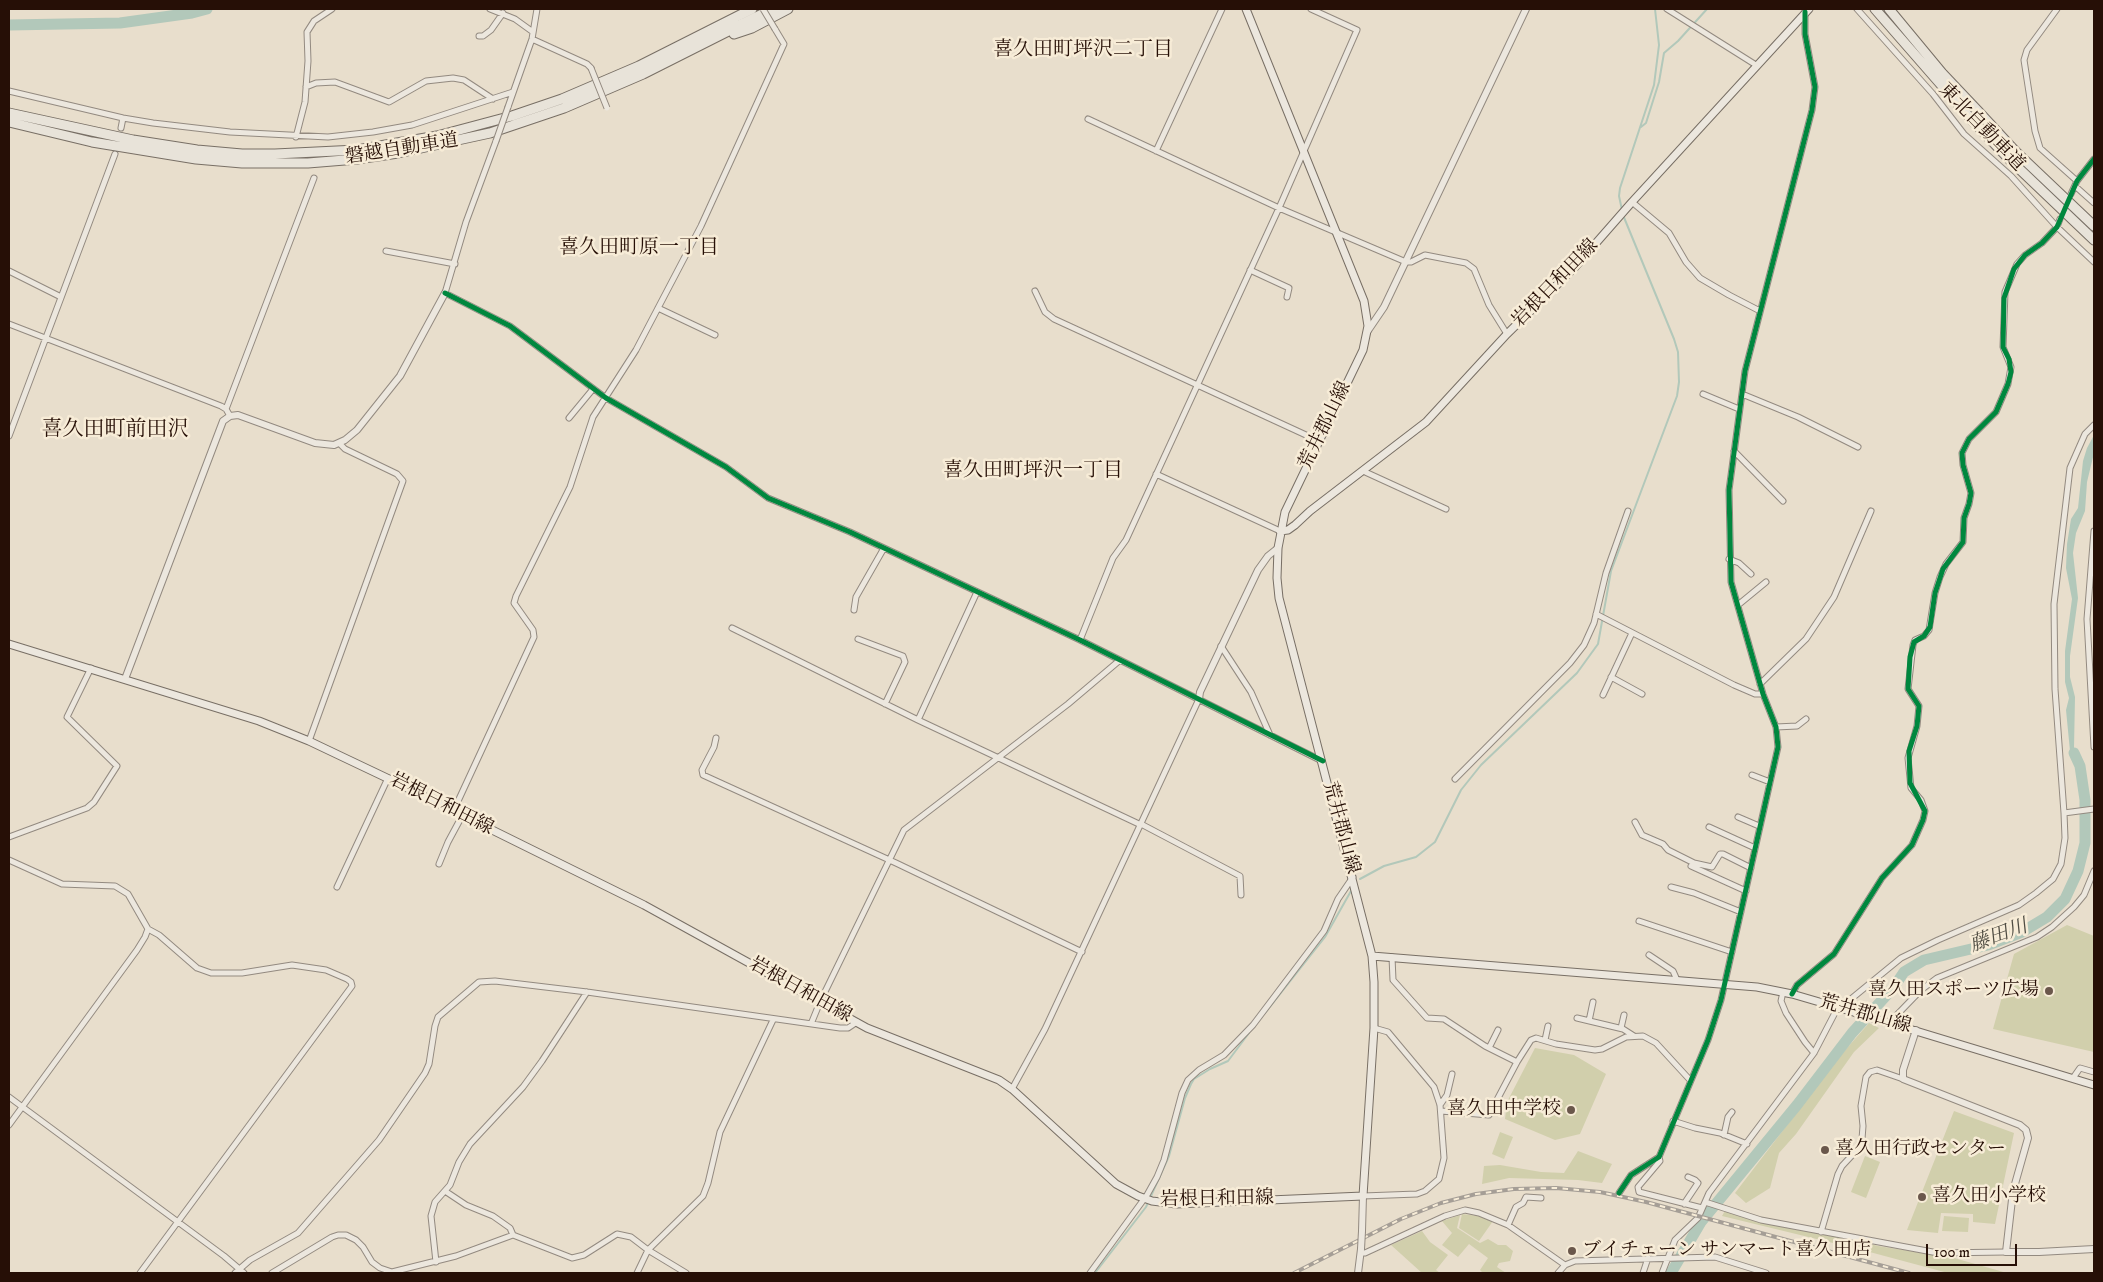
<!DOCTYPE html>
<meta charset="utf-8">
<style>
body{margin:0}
#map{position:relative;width:2103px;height:1282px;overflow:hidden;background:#e8decc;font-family:"IM FELL DW Pica",serif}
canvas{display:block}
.frame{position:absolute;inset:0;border:10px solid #260f06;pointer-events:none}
.scale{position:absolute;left:1926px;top:1244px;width:91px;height:22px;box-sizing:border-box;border:2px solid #260f06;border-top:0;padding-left:6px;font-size:15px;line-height:18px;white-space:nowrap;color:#260f06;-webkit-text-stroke:4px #f7ecd7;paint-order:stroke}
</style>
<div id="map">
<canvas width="2103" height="1282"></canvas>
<div class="frame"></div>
<div class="scale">100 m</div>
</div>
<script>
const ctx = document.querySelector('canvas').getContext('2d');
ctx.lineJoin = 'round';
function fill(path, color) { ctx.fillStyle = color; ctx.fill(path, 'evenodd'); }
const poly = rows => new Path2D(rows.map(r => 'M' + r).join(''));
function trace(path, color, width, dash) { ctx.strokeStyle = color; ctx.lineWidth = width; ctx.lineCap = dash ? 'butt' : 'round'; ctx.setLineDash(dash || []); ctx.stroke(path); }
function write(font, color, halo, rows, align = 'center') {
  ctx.font = font + ' "IM FELL DW Pica","Noto Serif JP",serif'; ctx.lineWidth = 5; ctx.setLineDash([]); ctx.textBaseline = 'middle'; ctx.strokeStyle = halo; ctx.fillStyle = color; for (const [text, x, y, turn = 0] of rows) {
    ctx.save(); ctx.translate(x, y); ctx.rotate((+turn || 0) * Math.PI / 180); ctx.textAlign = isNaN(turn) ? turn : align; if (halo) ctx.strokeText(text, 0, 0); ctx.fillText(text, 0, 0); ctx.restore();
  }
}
fill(poly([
 [2067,925,2094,936,2094,1052,1993,1029,2014,954],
 [1869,1023,1879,1028,1854,1052,1796,1134,1779,1153,1770,1188,1746,1203,1735,1193,1840,1056],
 [1535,1048,1574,1055,1606,1074,1580,1134,1555,1140,1505,1119,1507,1102],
 [1954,1111,2014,1133,1995,1224,1973,1222,1973,1214,1941,1213,1938,1233,1907,1230],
 [1500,1132,1513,1137,1504,1159,1492,1154],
 [1578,1151,1612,1164,1602,1183,1578,1180,1509,1178,1482,1184,1484,1166,1500,1165,1541,1172,1564,1173],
 [1865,1156,1880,1162,1866,1198,1851,1192],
 [1726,1209,1878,1246,1954,1258,2007,1273,1948,1273,1866,1251,1722,1216],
 [1462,1214,1487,1217,1493,1221,1479,1241,1459,1228],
 [1460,1215,1457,1228,1480,1243,1488,1239,1498,1245,1506,1245,1513,1251,1510,1261,1499,1263,1497,1267,1506,1273,1483,1273,1480,1270,1488,1258,1469,1244,1458,1257,1442,1245,1452,1233,1442,1221],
 [1944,1216,1969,1218,1968,1232,1942,1231],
 [1422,1231,1430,1242,1448,1255,1436,1270,1440,1273,1422,1273,1391,1245]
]), '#d1cfac');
fill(poly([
 [2094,435,2094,453,2087,482,2085,511,2076,533,2073,553,2078,598,2070,656,2070,677,2075,697,2074,748,2081,760,2080,766,2074,760,2070,751,2066,710,2069,698,2065,682,2065,651,2072,599,2066,568,2067,544,2071,519,2078,508,2083,461,2087,448]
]), '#b2c8ba');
trace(poly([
 [1641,127,1646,123,1652,104,1659,82,1664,53,1678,41,1707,9],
 [1622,210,1619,196,1620,188,1654,85,1659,45,1655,9],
 [1360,879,1384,866,1416,857,1435,842,1461,790,1481,765,1577,673,1598,644,1611,571,1677,396,1679,382,1678,352,1674,339,1623,215],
 [1265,1013,1325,937,1351,891],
 [1095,1273,1146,1207,1169,1156,1185,1098,1191,1084,1194,1079,1210,1069,1228,1061,1249,1033]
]), '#b2c8ba', 2);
trace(poly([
 [9,25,120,23,192,13,207,9],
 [1671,1273,1701,1222,1797,1105,1852,1033,1894,987,1904,972,1924,960,1988,945,2022,932,2047,917,2065,899,2078,871,2085,843,2085,800,2080,766,2074,753]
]), '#b2c8ba', 11);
const minor = poly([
 [490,9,515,19,533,32],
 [1667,9,1756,65],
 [1857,9,1933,94,1964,134,2011,176,2057,227,2094,262],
 [2057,9,2027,50,2024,60,2035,131,2040,148,2077,181],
 [479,36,483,36,491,30,503,13],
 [532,39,587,64,591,68],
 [306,87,316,83,335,82,389,102,426,81,453,78,464,80,493,99],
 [9,91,123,118,153,123,230,132,328,137,373,132,412,125,513,92],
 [508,107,532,39,537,9],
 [1088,119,1279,208,1406,262,1411,262,1425,255,1466,263,1474,269,1489,305,1507,334],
 [121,128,123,118],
 [296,137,305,102,308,61,307,32,314,21,332,9],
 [496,141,466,222,445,293,510,326,606,398,726,467,768,498,850,532,1080,640,1322,761],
 [1156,151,1222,9],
 [2075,186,2094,203],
 [2071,194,2077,181,2094,159],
 [1632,202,1669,233,1686,262,1700,278,1729,295,1760,311],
 [386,251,455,264],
 [1250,270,1289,288,1287,297],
 [9,271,61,297],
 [1035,291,1045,312,1054,319,1319,441],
 [658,308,715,335],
 [9,324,221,406,226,409,230,416],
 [1703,394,1739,409],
 [1742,394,1798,417,1858,447],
 [226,409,314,178],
 [569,418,593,389],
 [9,436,115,154],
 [1734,451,1783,501],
 [1363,471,1446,509],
 [1156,474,1280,531],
 [2094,531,2087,619,2094,747],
 [1729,559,1739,563,1751,574],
 [1738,605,1766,582],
 [854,610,856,597,884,548],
 [1596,614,1734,685,1755,694,1763,694],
 [732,628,918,720,1141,825],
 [858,639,903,656,905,662,885,704],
 [1080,640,1113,558,1126,540,1279,208,1357,30,1311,9],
 [1221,646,1251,692,1270,735],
 [1611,677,1642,694],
 [1760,684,1806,639,1834,597,1871,511],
 [1603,695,1632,633],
 [918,720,977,592],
 [1776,727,1797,726,1806,719],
 [716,738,714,747,702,770,703,775,896,863,1082,952],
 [309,741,403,481,397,474,345,449,339,443],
 [1752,775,1770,782],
 [1455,779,1570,663,1584,645,1594,623,1606,573,1628,511],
 [453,812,534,637,533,630,514,603,516,596,570,487,593,417,636,350,701,226,743,134,784,44,775,29],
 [2064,813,2055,689,2054,604,2070,468,2085,434,2094,425],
 [1738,817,1759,826],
 [1635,822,1642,835,1663,844,1668,850,1694,863,1712,867,1720,854,1723,854,1751,868],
 [1141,824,1240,876,1241,895],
 [1709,827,1755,848],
 [9,837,87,808,94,802,117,766,67,717,91,668],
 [9,860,62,884,115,886,128,894,148,929,145,937,137,950,9,1125],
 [439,864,448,842,462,816],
 [1691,866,1746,891],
 [337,887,388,778],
 [1671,887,1694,893,1741,912],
 [1639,921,1732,952],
 [1649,955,1673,971,1677,980],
 [1392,957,1393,980,1427,1018,1444,1019,1485,1046,1517,1062],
 [1783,992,1781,1001,1786,1013,1805,1042,1814,1053],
 [1792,994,1797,985,1834,954,1882,878,1912,845,1923,820,1925,811,1921,800,1911,788,1908,758,1917,726,1919,706,1908,689,1913,645,1915,640,1924,636,1929,630,1935,593,1940,577,1946,564,1963,542,1964,518,1969,504,1971,493,1963,465,1962,453,1969,439,1996,412,2008,384,2011,367,2003,347,2005,292,2017,264,2025,255,2042,243,2057,227,2060,219],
 [1840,1008,1901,958,1938,940,2019,905,2036,893,2053,879,2061,864,2065,838,2064,813,2094,809],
 [1577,1018,1623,1029,1634,1036],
 [1589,1021,1593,1002],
 [1889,1023,1921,990,1937,978,2037,937,2052,927,2074,907,2084,895,2094,871],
 [811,1024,820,1002,904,830,1068,704,1120,660],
 [1621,1028,1624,1015],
 [1545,1040,1548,1026],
 [1489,1048,1498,1030],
 [2073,1078,2080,1068,2094,1072],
 [1012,1089,1045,1029,1199,699],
 [9,1097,224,1256,244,1273],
 [1440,1105,1447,1095,1452,1074],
 [1441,1111,1489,1115,1517,1062,1531,1040,1536,1038,1556,1044,1595,1050,1602,1049,1626,1037,1643,1036,1656,1043,1690,1080],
 [1673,1121,1695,1128,1720,1133,1747,1144],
 [1724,1135,1728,1117,1732,1112],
 [1659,1157,1660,1161,1638,1187,1639,1192,1702,1208],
 [445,1191,466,1205,493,1216,510,1228,513,1235],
 [1619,1193,1631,1175,1659,1157,1708,1040,1721,1000,1778,747,1776,727,1763,694,1731,582,1729,490,1745,371,1812,110,1815,87,1805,34,1805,12],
 [1363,1196,1417,1194,1425,1191,1439,1179,1444,1158,1440,1105,1434,1087,1388,1032,1374,1028],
 [1705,1202,1761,1220,1938,1253,2006,1252],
 [1684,1204,1698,1183,1695,1180,1688,1177],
 [1508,1225,1516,1207,1523,1203,1526,1197,1541,1198],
 [1821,1232,1838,1174,1842,1166,1856,1151,1862,1139,1863,1126,1861,1106,1866,1077,1870,1072,1877,1070,1903,1079],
 [1361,1253,1365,1253,1445,1216,1465,1210,1479,1213,1508,1225,1565,1265],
 [436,1262,431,1216,435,1202,450,1185,459,1162,470,1144,523,1087,542,1061,587,992],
 [140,1273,352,986,351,982,347,979,326,970,292,965,242,973,211,973,197,968,159,935,148,929],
 [235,1273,250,1260,298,1233,379,1140,425,1073,429,1064,435,1026,438,1017,479,982,495,981,587,992,840,1028,848,1028,857,1022],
 [272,1273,332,1237,338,1235,346,1235,356,1240,363,1247,372,1262,380,1268,392,1272,456,1256,513,1235,572,1258,584,1255,617,1234,631,1237,648,1250,686,1273],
 [637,1273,648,1250,703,1196,708,1183,720,1132,773,1020],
 [1090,1273,1147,1195,1157,1177,1164,1160,1182,1093,1188,1080,1199,1070,1224,1055,1253,1025,1324,931,1338,899,1353,877],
 [1558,1273,1565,1265,1575,1261,1715,1257,1766,1273],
 [1643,1273,1648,1258],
 [1662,1273,1675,1240,1698,1218,1709,1193,1814,1053,1838,1007]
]);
const tertiary = poly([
 [1367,332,1384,307,1526,9],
 [125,679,223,421,230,416,238,415,315,443,334,445,345,440,357,430,400,376,445,293],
 [1199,699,1200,692,1258,570,1268,556,1278,548],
 [1916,1030,1903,1070,1903,1079,2020,1125,2026,1130,2028,1138,2013,1191,2006,1252,2039,1252,2094,1249],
 [1362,1231,1363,1196],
 [1358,1273,1361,1249]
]);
const secondary = poly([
 [1280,531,1288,530,1295,525,1310,511,1426,422,1507,334,1575,267,1632,202,1809,9],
 [9,644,259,721,309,741,389,779,644,905,867,1028,999,1080,1012,1089,1116,1184,1138,1196,1152,1201,1176,1204,1363,1196,1374,1028,1374,982,1372,956,1279,598,1277,578,1278,548,1285,512,1363,350,1368,326,1364,301,1246,9],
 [1372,956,1757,987,1792,994,1840,1008,2094,1085]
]);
const motorway = poly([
 [1875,9,1971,119,2009,159,2094,240],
 [1889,9,1942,73,1978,111,2016,152,2094,226],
 [734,34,752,28,788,9],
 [9,113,133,140,197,150,242,154,275,154,357,150,437,136,512,116,562,99,639,66,752,9],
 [9,122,92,142,196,159,242,163,308,163,357,159,398,153,490,133,564,108,643,74,772,9]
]);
trace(minor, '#938a80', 7);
trace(tertiary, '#938a80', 8);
trace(secondary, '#786f65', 9);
trace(motorway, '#786f65', 11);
trace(minor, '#ece7de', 5);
trace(tertiary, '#ece7de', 6);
trace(secondary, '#ece7de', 7);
trace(motorway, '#e8e3d9', 9);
const rail = poly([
 [1294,1273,1401,1219,1441,1203,1476,1194,1514,1189,1556,1188,1600,1192,1646,1202,1909,1273]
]);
trace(rail, '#a59e96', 4);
trace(rail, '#f7ecd7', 2, [5.5]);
const minorBridge = poly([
 [763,9,775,29],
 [591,68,607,108],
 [496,141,508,107]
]);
const tertiaryBridge = poly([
 [1361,1249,1362,1231]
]);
trace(minorBridge, '#938a80', 7, []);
trace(tertiaryBridge, '#938a80', 8, []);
trace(minorBridge, '#ece7de', 5);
trace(tertiaryBridge, '#ece7de', 6);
trace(poly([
 [445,293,510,326,606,398,726,467,768,498,850,532,1080,640,1323,761],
 [1792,994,1797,985,1834,954,1882,878,1912,845,1923,820,1925,811,1910,783,1909,751,1917,726,1919,706,1908,689,1910,657,1914,642,1924,636,1930,627,1935,593,1943,569,1963,542,1964,518,1969,504,1971,493,1963,465,1962,453,1969,439,1996,412,2008,384,2011,372,2009,359,2003,347,2004,298,2014,269,2025,255,2042,243,2057,227,2077,181,2094,159],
 [1619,1193,1631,1175,1659,1157,1708,1040,1721,1000,1778,747,1776,727,1763,694,1731,582,1729,490,1745,371,1812,110,1815,87,1805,34,1805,12]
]), '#00873e', 5);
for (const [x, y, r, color] of [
 [2049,991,5,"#6a574b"],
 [1571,1110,5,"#6a574b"],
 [1825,1150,5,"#6a574b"],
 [1922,1197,5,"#6a574b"],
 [1572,1251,5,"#6a574b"]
]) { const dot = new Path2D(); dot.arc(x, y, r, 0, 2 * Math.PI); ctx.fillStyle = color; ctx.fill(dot); trace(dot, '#f7ecd7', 2); }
write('19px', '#260f06', '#f7ecd7', [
 ["東北自動車道",1981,128,46],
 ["磐越自動車道",402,150,-9],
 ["岩根日和田線",1556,284,-46],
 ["荒井郡山線",1326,426,-64],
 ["岩根日和田線",441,805,27],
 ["荒井郡山線",1340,828,75],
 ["岩根日和田線",800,991,29],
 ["荒井郡山線",1865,1015,16],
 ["岩根日和田線",1217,1200,-1]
]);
write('19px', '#260f06', '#f7ecd7', [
 ["喜久田スポーツ広場",2039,991,"right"],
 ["喜久田中学校",1561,1110,"right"],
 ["喜久田行政センター",1835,1150],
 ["喜久田小学校",1932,1197],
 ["ブイチェーン サンマート喜久田店",1582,1251]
], 'left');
write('20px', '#260f06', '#f7ecd7', [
 ["喜久田町坪沢二丁目",1083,51],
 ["喜久田町原一丁目",639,249],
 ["喜久田町坪沢一丁目",1033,472]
]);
write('italic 20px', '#4f4c42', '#f7ecd7', [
 ["藤田川",1999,937,-20]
]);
write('21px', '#260f06', '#f7ecd7', [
 ["喜久田町前田沢",115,431]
]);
</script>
